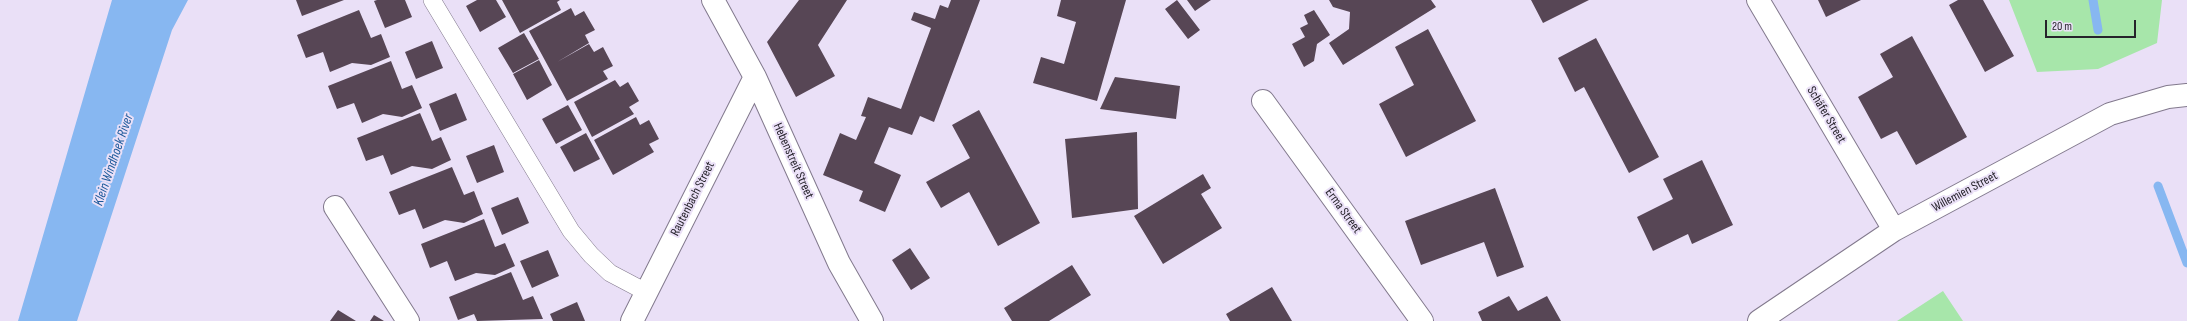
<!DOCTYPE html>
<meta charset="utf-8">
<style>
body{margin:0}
#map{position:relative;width:2187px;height:321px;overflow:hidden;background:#eae0f7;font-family:"Sofia Sans Condensed",sans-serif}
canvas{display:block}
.scale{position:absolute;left:2045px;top:20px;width:91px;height:18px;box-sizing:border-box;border:2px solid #26232b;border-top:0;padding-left:5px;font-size:12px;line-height:14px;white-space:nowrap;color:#26232b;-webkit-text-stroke:3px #eae0f7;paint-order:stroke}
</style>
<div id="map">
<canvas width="2187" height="321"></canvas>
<div class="scale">20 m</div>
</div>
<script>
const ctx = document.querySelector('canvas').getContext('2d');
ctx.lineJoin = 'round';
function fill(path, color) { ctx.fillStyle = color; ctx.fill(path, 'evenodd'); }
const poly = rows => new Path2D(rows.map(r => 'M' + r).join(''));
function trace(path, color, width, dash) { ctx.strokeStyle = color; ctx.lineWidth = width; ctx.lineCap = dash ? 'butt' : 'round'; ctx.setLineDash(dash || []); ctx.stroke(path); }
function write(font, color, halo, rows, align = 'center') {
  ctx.font = font + ' "Sofia Sans Condensed",sans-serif'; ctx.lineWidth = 4; ctx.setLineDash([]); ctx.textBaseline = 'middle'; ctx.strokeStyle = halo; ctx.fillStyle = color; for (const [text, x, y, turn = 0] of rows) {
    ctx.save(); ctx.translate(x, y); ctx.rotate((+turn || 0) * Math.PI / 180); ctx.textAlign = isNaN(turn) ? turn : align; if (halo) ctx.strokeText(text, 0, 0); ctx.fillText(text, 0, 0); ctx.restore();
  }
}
fill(poly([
 [2009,0,2162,0,2157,43,2098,69,2037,72],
 [1943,291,1963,321,1897,321]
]), '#a7e6aa');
fill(poly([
 [112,0,188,0,172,30,77,321,18,321]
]), '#87b7f1');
trace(poly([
 [2093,0,2098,30],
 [2158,186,2187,263]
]), '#87b7f1', 9);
fill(poly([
 [296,0,344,0,302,16],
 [377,0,405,0,412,17,385,28,374,1],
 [477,0,496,0,506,17,480,32,466,6],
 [502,0,560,0,557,2,561,10,520,33],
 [799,0,847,0,818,45,835,76,796,97,767,42],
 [951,0,980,0,934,122,920,116,912,135,889,127,874,163,901,175,885,212,859,201,863,191,823,175,840,133,856,140,866,117,861,116,868,97,901,109,931,28,911,20,914,12,935,19,940,5,948,8],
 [1061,0,1126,0,1097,101,1033,83,1041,57,1064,64,1076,22,1057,16],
 [1177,0,1200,30,1188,39,1165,9],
 [1187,0,1211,0,1195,11],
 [1329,0,1431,0,1436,7,1343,65,1329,43,1349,29,1350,12,1333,7],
 [1531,0,1589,0,1543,23],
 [1818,0,1861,0,1826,17],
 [1958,0,1983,0,2014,56,1985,72,1949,5],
 [571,8,575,16,584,11,595,30,585,35,589,43,557,62,589,44,594,52,603,47,613,66,603,71,608,79,567,101,529,31],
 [359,10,371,38,381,34,390,57,371,65,352,63,330,72,323,52,306,58,297,35],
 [1314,10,1330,35,1317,44,1314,61,1304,67,1292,44,1305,37,1300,28,1308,24,1304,15],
 [1428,29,1476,121,1406,157,1379,104,1414,85,1395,47],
 [524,33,539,59,513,73,498,48],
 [1912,36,1967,137,1916,165,1897,131,1881,139,1858,97,1893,77,1880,54],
 [1596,38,1659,157,1629,173,1584,87,1575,92,1558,58],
 [432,41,443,68,416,79,405,52],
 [539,60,552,85,527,100,513,74],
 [391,61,402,89,412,85,422,108,402,117,383,114,362,123,354,103,337,109,328,86],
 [1115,77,1180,86,1176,119,1100,109],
 [615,80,620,87,628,82,639,101,629,107,634,114,592,137,574,102],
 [456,93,467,120,440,131,429,104],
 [568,105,582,130,556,144,542,119],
 [979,110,1040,223,998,246,969,192,941,208,926,182,970,158,952,125],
 [420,113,432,141,441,137,451,160,432,169,412,166,391,175,383,155,366,161,357,138],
 [636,117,640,125,649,120,659,139,649,144,654,152,613,175,594,140],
 [1137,132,1138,209,1072,218,1065,139],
 [586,133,600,159,574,172,560,147],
 [494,145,504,172,477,183,466,156],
 [1702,160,1733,225,1692,244,1688,234,1653,251,1637,217,1673,199,1663,179],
 [452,167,464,195,474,191,483,214,464,223,445,220,423,229,415,209,399,215,389,192],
 [1203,174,1211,188,1201,194,1222,228,1163,264,1134,216],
 [1495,188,1524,267,1497,277,1484,242,1421,265,1405,221],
 [518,197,529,223,502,235,491,208],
 [484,219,495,247,505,243,515,266,495,275,476,273,455,281,447,261,430,268,421,244],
 [910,248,930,278,911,290,892,260],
 [548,250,559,276,532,288,520,261],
 [1072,265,1091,295,1049,321,1012,321,1004,308],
 [511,272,523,300,533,296,543,319,477,321,474,314,458,320,449,297],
 [1272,287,1292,321,1230,321,1226,314],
 [1509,296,1518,311,1547,296,1561,321,1482,321,1478,312],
 [577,302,585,321,553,321,550,314],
 [338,310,356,321,330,321],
 [374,315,384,321,370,321]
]), '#574655');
const service = poly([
 [432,0,571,231,591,255,610,273,646,292]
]);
const minor = poly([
 [713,0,755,77,839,263,872,321],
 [1758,0,1894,230],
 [1263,101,1422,321],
 [335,207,408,321],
 [632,321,755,77],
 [1759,321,1894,230,2110,114,2168,97,2187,95]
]);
trace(service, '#82798d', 18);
trace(minor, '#82798d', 24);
trace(service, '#fff', 17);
trace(minor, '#fff', 22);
write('13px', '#26232b', '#eae0f7', [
 ["Schäfer Street",1826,115,59],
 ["Hebenstreit Street",793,161,66],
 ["Willemien Street",1965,192,-28],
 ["Rautenbach Street",693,199,-63],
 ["Erma Street",1343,211,54]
]);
write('italic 14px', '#1c599a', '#eae0f7', [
 ["Klein Windhoek River",114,160,-71]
]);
</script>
